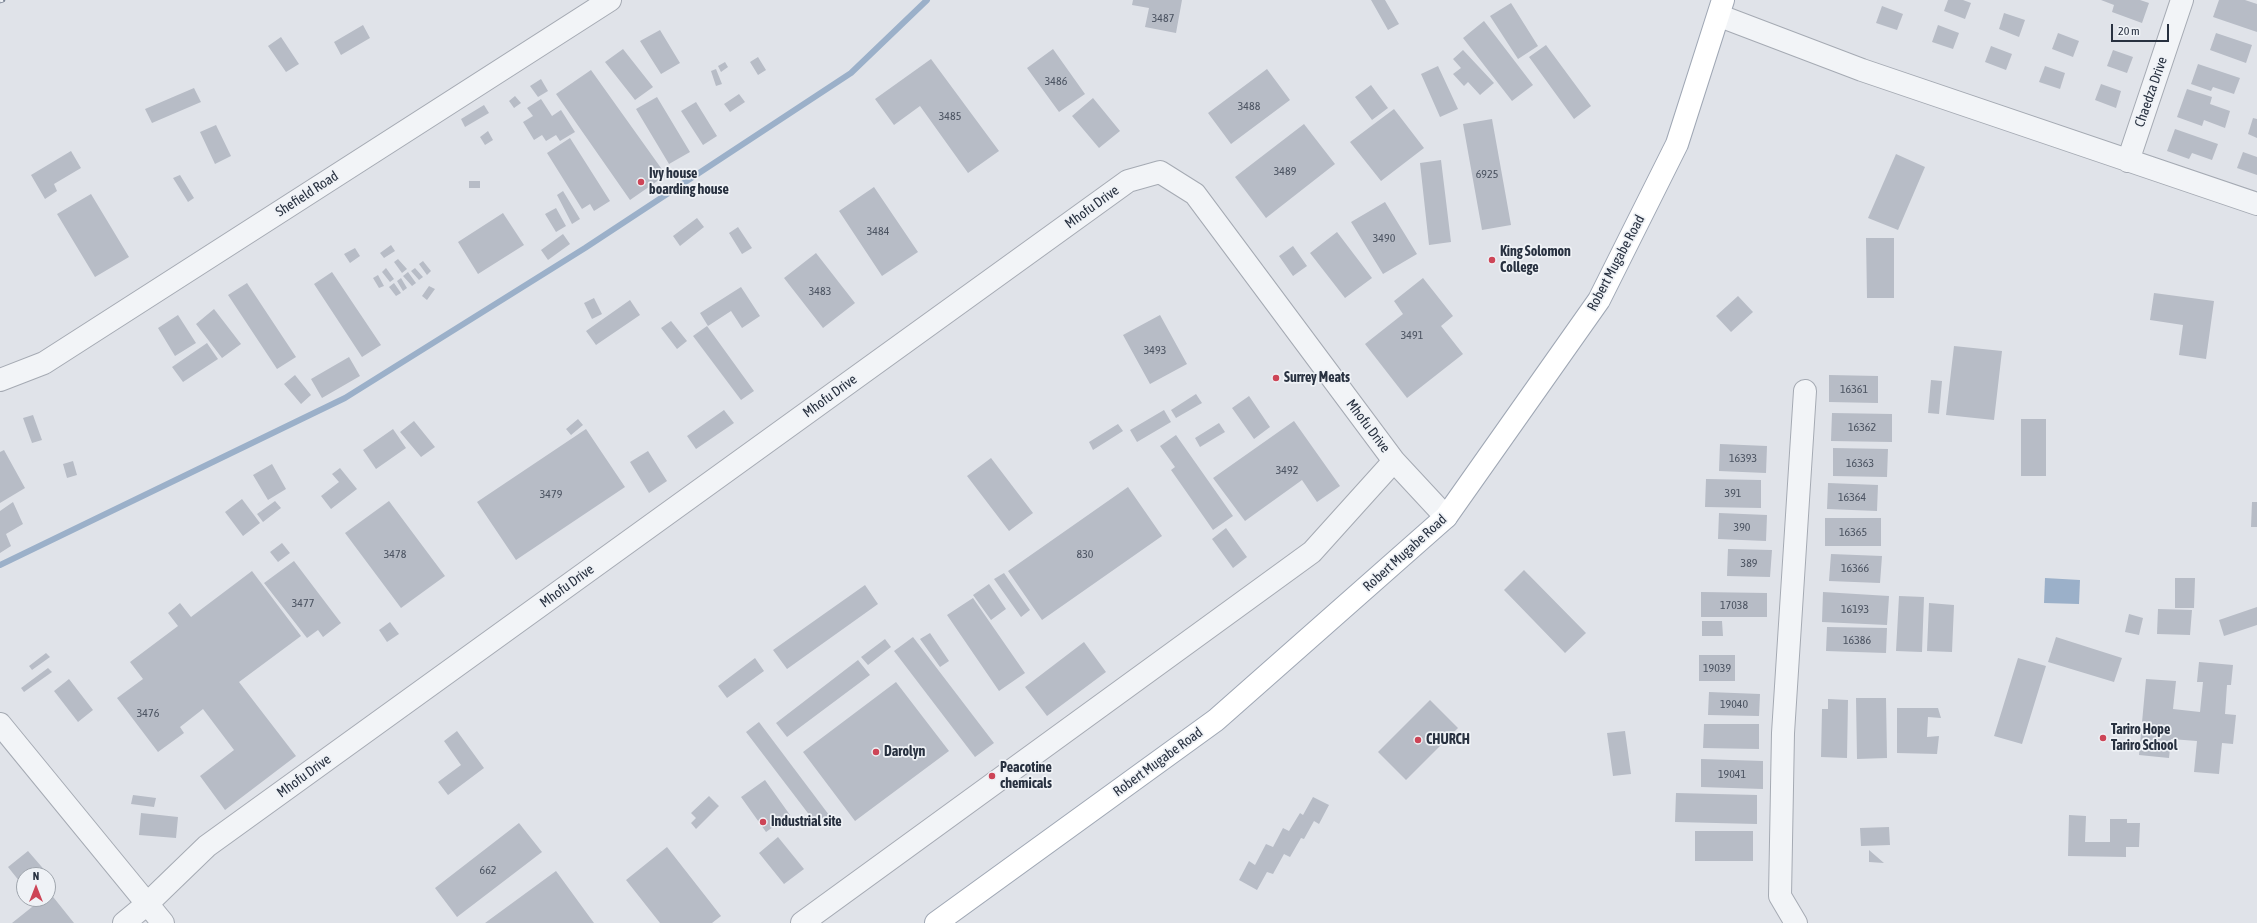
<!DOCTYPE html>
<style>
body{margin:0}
#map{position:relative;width:2257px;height:923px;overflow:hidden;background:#e0e3e9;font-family:"Asap Condensed",sans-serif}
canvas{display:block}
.north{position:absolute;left:16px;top:867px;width:40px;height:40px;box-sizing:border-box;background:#eff2f6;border:1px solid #9fa5ad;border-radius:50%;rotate:0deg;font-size:11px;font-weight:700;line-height:16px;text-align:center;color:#283140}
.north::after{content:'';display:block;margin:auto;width:14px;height:18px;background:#cd4557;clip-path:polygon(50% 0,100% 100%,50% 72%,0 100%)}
.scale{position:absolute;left:2111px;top:24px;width:58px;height:18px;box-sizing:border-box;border:2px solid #283140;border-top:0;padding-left:5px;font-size:12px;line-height:14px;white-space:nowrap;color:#283140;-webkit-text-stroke:3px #eff2f6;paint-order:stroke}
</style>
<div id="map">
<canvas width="2257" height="923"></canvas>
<div class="north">N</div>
<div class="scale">20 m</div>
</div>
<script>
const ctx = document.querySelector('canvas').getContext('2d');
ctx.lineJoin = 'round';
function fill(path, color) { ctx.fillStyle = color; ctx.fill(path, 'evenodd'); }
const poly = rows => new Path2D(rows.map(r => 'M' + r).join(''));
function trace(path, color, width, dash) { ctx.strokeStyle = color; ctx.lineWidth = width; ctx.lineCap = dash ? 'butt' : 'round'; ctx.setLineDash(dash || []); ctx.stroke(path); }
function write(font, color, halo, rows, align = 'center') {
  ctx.font = font + ' "Asap Condensed",sans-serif'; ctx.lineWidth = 3.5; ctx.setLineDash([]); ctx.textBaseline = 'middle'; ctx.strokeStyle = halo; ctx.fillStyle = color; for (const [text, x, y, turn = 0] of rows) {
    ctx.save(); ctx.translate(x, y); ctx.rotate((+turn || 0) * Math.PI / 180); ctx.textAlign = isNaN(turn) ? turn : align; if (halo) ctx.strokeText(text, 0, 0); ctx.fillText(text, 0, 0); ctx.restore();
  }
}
fill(poly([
 [2045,578,2080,580,2079,604,2044,603]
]), '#9bb0c9');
trace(poly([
 [0,565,345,398,585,248,851,73,927,0]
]), '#9bb0c9', 6);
fill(poly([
 [1133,0,1182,0,1176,33,1145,27,1149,8,1132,5],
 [1371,0,1385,0,1399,24,1388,30],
 [1948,0,1963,0,1971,3,1965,19,1944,11],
 [2101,0,2140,0,2149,3,2142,23,2112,12,2114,5],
 [2219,0,2245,0,2257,4,2257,32,2213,17],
 [1511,3,1538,46,1518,59,1490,16],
 [1882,6,1903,14,1897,30,1876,23],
 [2004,13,2025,20,2019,37,1999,29],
 [1484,21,1533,85,1512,101,1463,38],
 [363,25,370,38,341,55,334,42],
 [1938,25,1959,33,1953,49,1932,42],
 [660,30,680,63,661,74,640,41],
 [2058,33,2079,41,2073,57,2052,49],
 [2216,33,2252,45,2246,63,2210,50],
 [281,37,299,64,286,72,268,46],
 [1546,45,1591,106,1574,119,1529,57],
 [1991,46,2012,54,2006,70,1985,62],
 [623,49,653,87,635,100,605,62],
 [1053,49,1085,94,1059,112,1027,68],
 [1463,50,1494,83,1480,95,1468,82,1464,86,1453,74,1461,68,1453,59],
 [2113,50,2133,57,2127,73,2107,66],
 [758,57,766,70,758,75,750,62],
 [931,59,999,151,968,173,920,106,894,125,875,99],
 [725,62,728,67,721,72,718,66],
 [2198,64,2240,78,2234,94,2213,87,2211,91,2191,84],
 [1438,66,1458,109,1440,117,1421,74],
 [2045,66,2065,73,2060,89,2039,82],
 [716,69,722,84,716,86,711,71],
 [1267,69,1290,100,1231,144,1208,113],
 [591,70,666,175,630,200,556,94],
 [541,79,548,91,538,97,530,86],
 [2101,84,2121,91,2116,108,2095,100],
 [1371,85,1388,108,1372,120,1355,97],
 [194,88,201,102,152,123,145,109],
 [2187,89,2212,97,2210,104,2230,111,2225,128,2204,120,2202,126,2177,117],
 [739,94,745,102,730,112,724,104],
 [515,96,521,103,514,108,509,101],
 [657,97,690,152,669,164,636,109],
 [1093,98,1120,131,1099,148,1072,116],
 [541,99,552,116,561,110,575,132,560,141,556,135,546,141,542,135,534,140,523,122,533,116,527,108],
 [696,102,717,136,703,145,681,111],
 [484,105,489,113,465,127,461,119],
 [1394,109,1424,148,1381,181,1350,142],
 [2253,118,2257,119,2257,138,2248,134],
 [1492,119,1511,225,1482,230,1463,124],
 [1304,124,1335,164,1266,218,1235,177],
 [216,125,231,156,215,164,200,132],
 [2175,129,2218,144,2212,160,2192,153,2189,159,2167,151],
 [488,131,493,140,485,145,480,137],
 [570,138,610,201,594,211,590,204,582,209,547,153],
 [71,151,81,168,54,184,57,191,45,199,31,175],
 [2243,152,2257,157,2257,175,2237,168],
 [1896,154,1925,167,1898,230,1868,218],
 [1441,160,1451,242,1429,245,1420,163],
 [180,175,194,198,188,202,173,178],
 [469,181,480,181,480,188,469,188],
 [874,187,918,252,882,276,839,211],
 [563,191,580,219,572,224,557,195],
 [91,194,129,257,95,277,57,214],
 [1385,202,1417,254,1383,274,1351,222],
 [556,208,566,226,556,232,545,214],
 [503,213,524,245,478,274,458,242],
 [697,218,704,227,680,246,673,236],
 [738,227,752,248,742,254,729,233],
 [1337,232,1372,278,1345,298,1310,253],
 [563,234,570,244,548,260,541,250],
 [1866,238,1894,238,1894,298,1867,298],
 [391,245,395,251,384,258,380,253],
 [1293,246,1307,266,1293,276,1279,256],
 [355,248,360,256,350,263,344,254],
 [816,253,855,303,823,328,784,278],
 [398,259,407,269,402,273,394,262],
 [423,261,431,271,427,275,419,264],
 [386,268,394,279,390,282,382,272],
 [415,268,423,277,419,280,411,271],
 [332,272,381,345,362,357,314,284],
 [408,272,416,283,412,286,403,276],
 [378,275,384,286,379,288,373,278],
 [401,278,407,288,403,291,397,281],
 [1423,278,1453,316,1441,326,1463,354,1407,398,1365,344,1403,314,1394,301],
 [247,283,296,357,277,369,228,295],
 [394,283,401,293,396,296,389,287],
 [429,286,435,289,427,300,422,296],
 [741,287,760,316,742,328,731,311,708,326,700,313],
 [2154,293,2214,301,2206,359,2179,355,2183,325,2150,320],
 [1738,296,1753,312,1731,332,1716,316],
 [594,298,602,314,592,319,584,303],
 [630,300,640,315,596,345,586,331],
 [214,309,241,344,222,358,196,324],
 [178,315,196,343,175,356,158,328],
 [1160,315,1187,364,1150,384,1123,335],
 [671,321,687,341,677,349,661,328],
 [707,326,754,391,741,400,693,336],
 [207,343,218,359,183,382,172,367],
 [1954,346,2002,351,1994,420,1946,415],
 [349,357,360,376,322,398,311,379],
 [295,375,311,395,301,404,284,384],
 [1829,375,1878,376,1878,403,1829,402],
 [1931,380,1942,381,1939,414,1928,413],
 [1196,394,1202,403,1176,418,1171,410],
 [1249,396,1270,427,1254,439,1232,408],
 [724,410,734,423,696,449,687,436],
 [1164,410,1171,422,1137,442,1130,430],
 [1832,413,1892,414,1892,442,1831,441],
 [33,415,42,440,32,443,23,418],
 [578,419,583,425,571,435,566,429],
 [2021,419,2046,419,2046,476,2021,476],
 [414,421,435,447,421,457,400,432],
 [1294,421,1340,486,1317,502,1302,480,1245,521,1213,478],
 [1219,423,1225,432,1200,447,1195,438],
 [1118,424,1123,431,1093,450,1089,442],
 [393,429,406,448,376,469,363,450],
 [586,429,625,487,516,560,477,502],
 [1176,435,1233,516,1213,530,1171,470,1175,467,1160,446],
 [1720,444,1767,446,1766,473,1719,471],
 [1833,448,1888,449,1887,477,1833,476],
 [4,450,25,488,0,503,0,452],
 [648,451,667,481,649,493,630,462],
 [991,458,1033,513,1009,531,967,476],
 [73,461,77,475,67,478,63,464],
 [272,464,286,489,268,500,253,475],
 [340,468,357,489,331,509,321,496,339,482,332,474],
 [1706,479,1761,480,1761,508,1705,507],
 [1828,483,1878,485,1877,511,1827,509],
 [1128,487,1162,536,1042,620,1008,571],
 [242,499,260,523,243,536,225,512],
 [275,501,281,508,263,522,257,514],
 [389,501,445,576,401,608,345,533],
 [13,502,23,524,6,534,11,546,0,553,0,511],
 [2252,502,2257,502,2257,527,2251,527],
 [1719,513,1767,515,1766,541,1718,539],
 [1825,518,1881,518,1881,546,1825,546],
 [1226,528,1247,557,1233,568,1212,539],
 [282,543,290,553,278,562,270,552],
 [1728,549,1772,550,1770,577,1727,576],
 [1831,554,1882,556,1880,583,1829,581],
 [294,561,341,623,323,637,318,630,307,638,264,583],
 [1524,570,1586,633,1565,653,1504,590],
 [252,571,301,636,239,682,296,756,225,810,200,776,234,750,203,709,180,727,184,733,158,752,117,698,143,679,130,662,178,626,168,613,180,603,191,617],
 [1004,573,1030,610,1021,617,994,579],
 [2175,578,2195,578,2194,608,2175,608],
 [989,584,1006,609,991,620,973,595],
 [865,585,878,604,787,669,773,650],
 [1701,592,1767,593,1767,617,1701,617],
 [1823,592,1889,596,1887,625,1822,622],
 [1899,596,1924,597,1922,652,1896,651],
 [973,598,1025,673,999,691,947,615],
 [1929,603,1954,605,1952,652,1927,651],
 [2257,607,2257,625,2224,636,2219,620],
 [2158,609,2192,610,2190,635,2157,634],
 [2129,614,2143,618,2139,635,2125,632],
 [1702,621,1722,621,1723,636,1702,636],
 [390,622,399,634,387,642,379,630],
 [1827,627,1887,628,1886,653,1826,651],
 [930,633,949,661,940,667,920,639],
 [913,637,994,743,975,757,894,651],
 [2056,637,2122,658,2114,682,2048,662],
 [885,639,891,647,868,665,861,657],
 [1084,642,1106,672,1047,716,1025,687],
 [46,653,50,657,32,670,29,666],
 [1699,655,1735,655,1735,681,1699,681],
 [755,658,764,671,727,698,718,686],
 [2018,658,2046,666,2022,744,1994,736],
 [858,660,870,675,787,737,776,723],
 [2199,662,2233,665,2231,685,2227,685,2225,714,2236,715,2233,744,2222,743,2219,774,2194,772,2197,741,2171,739,2169,758,2139,755,2146,679,2176,681,2173,709,2200,712,2203,682,2197,682],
 [48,668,52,672,24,692,21,688],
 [69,679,93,710,78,722,54,691],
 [896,682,949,751,855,821,803,752],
 [1709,692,1760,694,1759,716,1708,715],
 [1856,698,1886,698,1887,758,1857,759],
 [1828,699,1848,700,1847,758,1821,757,1822,709,1828,709],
 [1430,700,1458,728,1406,780,1378,752],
 [1897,708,1938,708,1941,718,1928,717,1927,737,1939,736,1937,754,1897,753],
 [759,722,829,815,817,825,746,732],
 [1704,724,1759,724,1759,749,1703,748],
 [457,731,484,768,448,795,438,782,461,765,444,741],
 [1625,731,1631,774,1613,776,1607,733],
 [1701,759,1763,761,1763,789,1701,787],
 [765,780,790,815,766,832,741,797],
 [1676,793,1757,795,1757,824,1675,822],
 [133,795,156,798,154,807,131,804],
 [709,796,719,806,696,829,691,823,696,818,691,813],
 [1313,797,1329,805,1319,824,1314,821,1304,839,1301,838,1290,857,1284,854,1273,874,1267,872,1257,890,1239,880,1249,861,1255,865,1266,844,1273,847,1283,828,1289,831,1300,813,1303,815],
 [141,813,178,817,176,838,139,835],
 [2069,815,2086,816,2085,842,2110,842,2110,819,2127,819,2127,823,2140,823,2139,847,2126,847,2126,857,2068,856],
 [519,823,542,852,457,917,435,888],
 [1889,827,1890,845,1861,846,1860,828],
 [1695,831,1753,831,1753,861,1695,861],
 [778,837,804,869,784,884,759,853],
 [667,847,721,916,712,923,660,923,626,880],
 [1869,850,1884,863,1869,862],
 [28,851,54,881,48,886,48,875,24,875,24,887,8,867],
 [556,871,594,923,485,923],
 [50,893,74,923,12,923,42,899,48,899]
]), '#b7bcc6');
const minor = poly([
 [1720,16,1862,70,2257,204],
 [2128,161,2182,0],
 [0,380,44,363,610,0],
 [0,724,163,923],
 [124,923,147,904,207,846,1128,181,1160,172,1195,194,1394,461,1446,517],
 [802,923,1312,552,1394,461],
 [1796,923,1780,896,1783,733,1805,391]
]);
const major = poly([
 [936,923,1216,720,1446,517,1599,300,1677,144,1723,0]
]);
trace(minor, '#a5aab3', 24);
trace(major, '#9fa7b4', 24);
trace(minor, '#f2f4f7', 22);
trace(major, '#fff', 22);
const rail = poly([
 [0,1,3,0]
]);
trace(rail, '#798292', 4.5);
trace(rail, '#eff2f6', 3, [9]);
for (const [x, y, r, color] of [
 [641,182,4,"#cd4557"],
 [1492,260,4,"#cd4557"],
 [1276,378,4,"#cd4557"],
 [2103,738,4,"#cd4557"],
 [1418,740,4,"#cd4557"],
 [876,752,4,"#cd4557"],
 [992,776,4,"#cd4557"],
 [763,822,4,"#cd4557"]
]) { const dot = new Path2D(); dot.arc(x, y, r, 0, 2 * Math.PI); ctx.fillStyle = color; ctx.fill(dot); trace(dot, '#eff2f6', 1.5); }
write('12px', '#4c5462', null, [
 ["3487",1163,18],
 ["3486",1056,81],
 ["3488",1249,106],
 ["3485",950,116],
 ["3489",1285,171],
 ["6925",1487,174],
 ["3484",878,231],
 ["3490",1384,238],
 ["3483",820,291],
 ["3491",1412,335],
 ["3493",1155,350],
 ["16361",1854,389],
 ["16362",1862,427],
 ["16393",1743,458],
 ["16363",1860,463],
 ["3492",1287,470],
 ["391",1733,493],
 ["3479",551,494],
 ["16364",1852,497],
 ["390",1742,527],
 ["16365",1853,532],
 ["3478",395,554],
 ["830",1085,554],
 ["389",1749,563],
 ["16366",1855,568],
 ["3477",303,603],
 ["17038",1734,605],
 ["16193",1855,609],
 ["16386",1857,640],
 ["19039",1717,668],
 ["19040",1734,704],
 ["3476",148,713],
 ["19041",1732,774],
 ["662",488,870]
]);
write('14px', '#283140', '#eff2f6', [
 ["Chaedza Drive",2151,92,-71],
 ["Shefield Road",307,194,-33],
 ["Mhofu Drive",1092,207,-36],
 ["Robert Mugabe Road",1616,263,-62],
 ["Mhofu Drive",830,396,-36],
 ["Mhofu Drive",1368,426,53],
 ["Robert Mugabe Road",1405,553,-42],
 ["Mhofu Drive",567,586,-36],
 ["Robert Mugabe Road",1158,762,-36],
 ["Mhofu Drive",304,776,-36]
]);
write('bold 14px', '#283140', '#eff2f6', [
 ["Ivy house",649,174],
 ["boarding house",649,190],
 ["King Solomon",1500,252],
 ["College",1500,268],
 ["Surrey Meats",1284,378],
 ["Tariro Hope",2111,730],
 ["Tariro School",2111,746],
 ["CHURCH",1426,740],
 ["Darolyn",884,752],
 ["Peacotine",1000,768],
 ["chemicals",1000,784],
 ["Industrial site",771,822]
], 'left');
</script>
